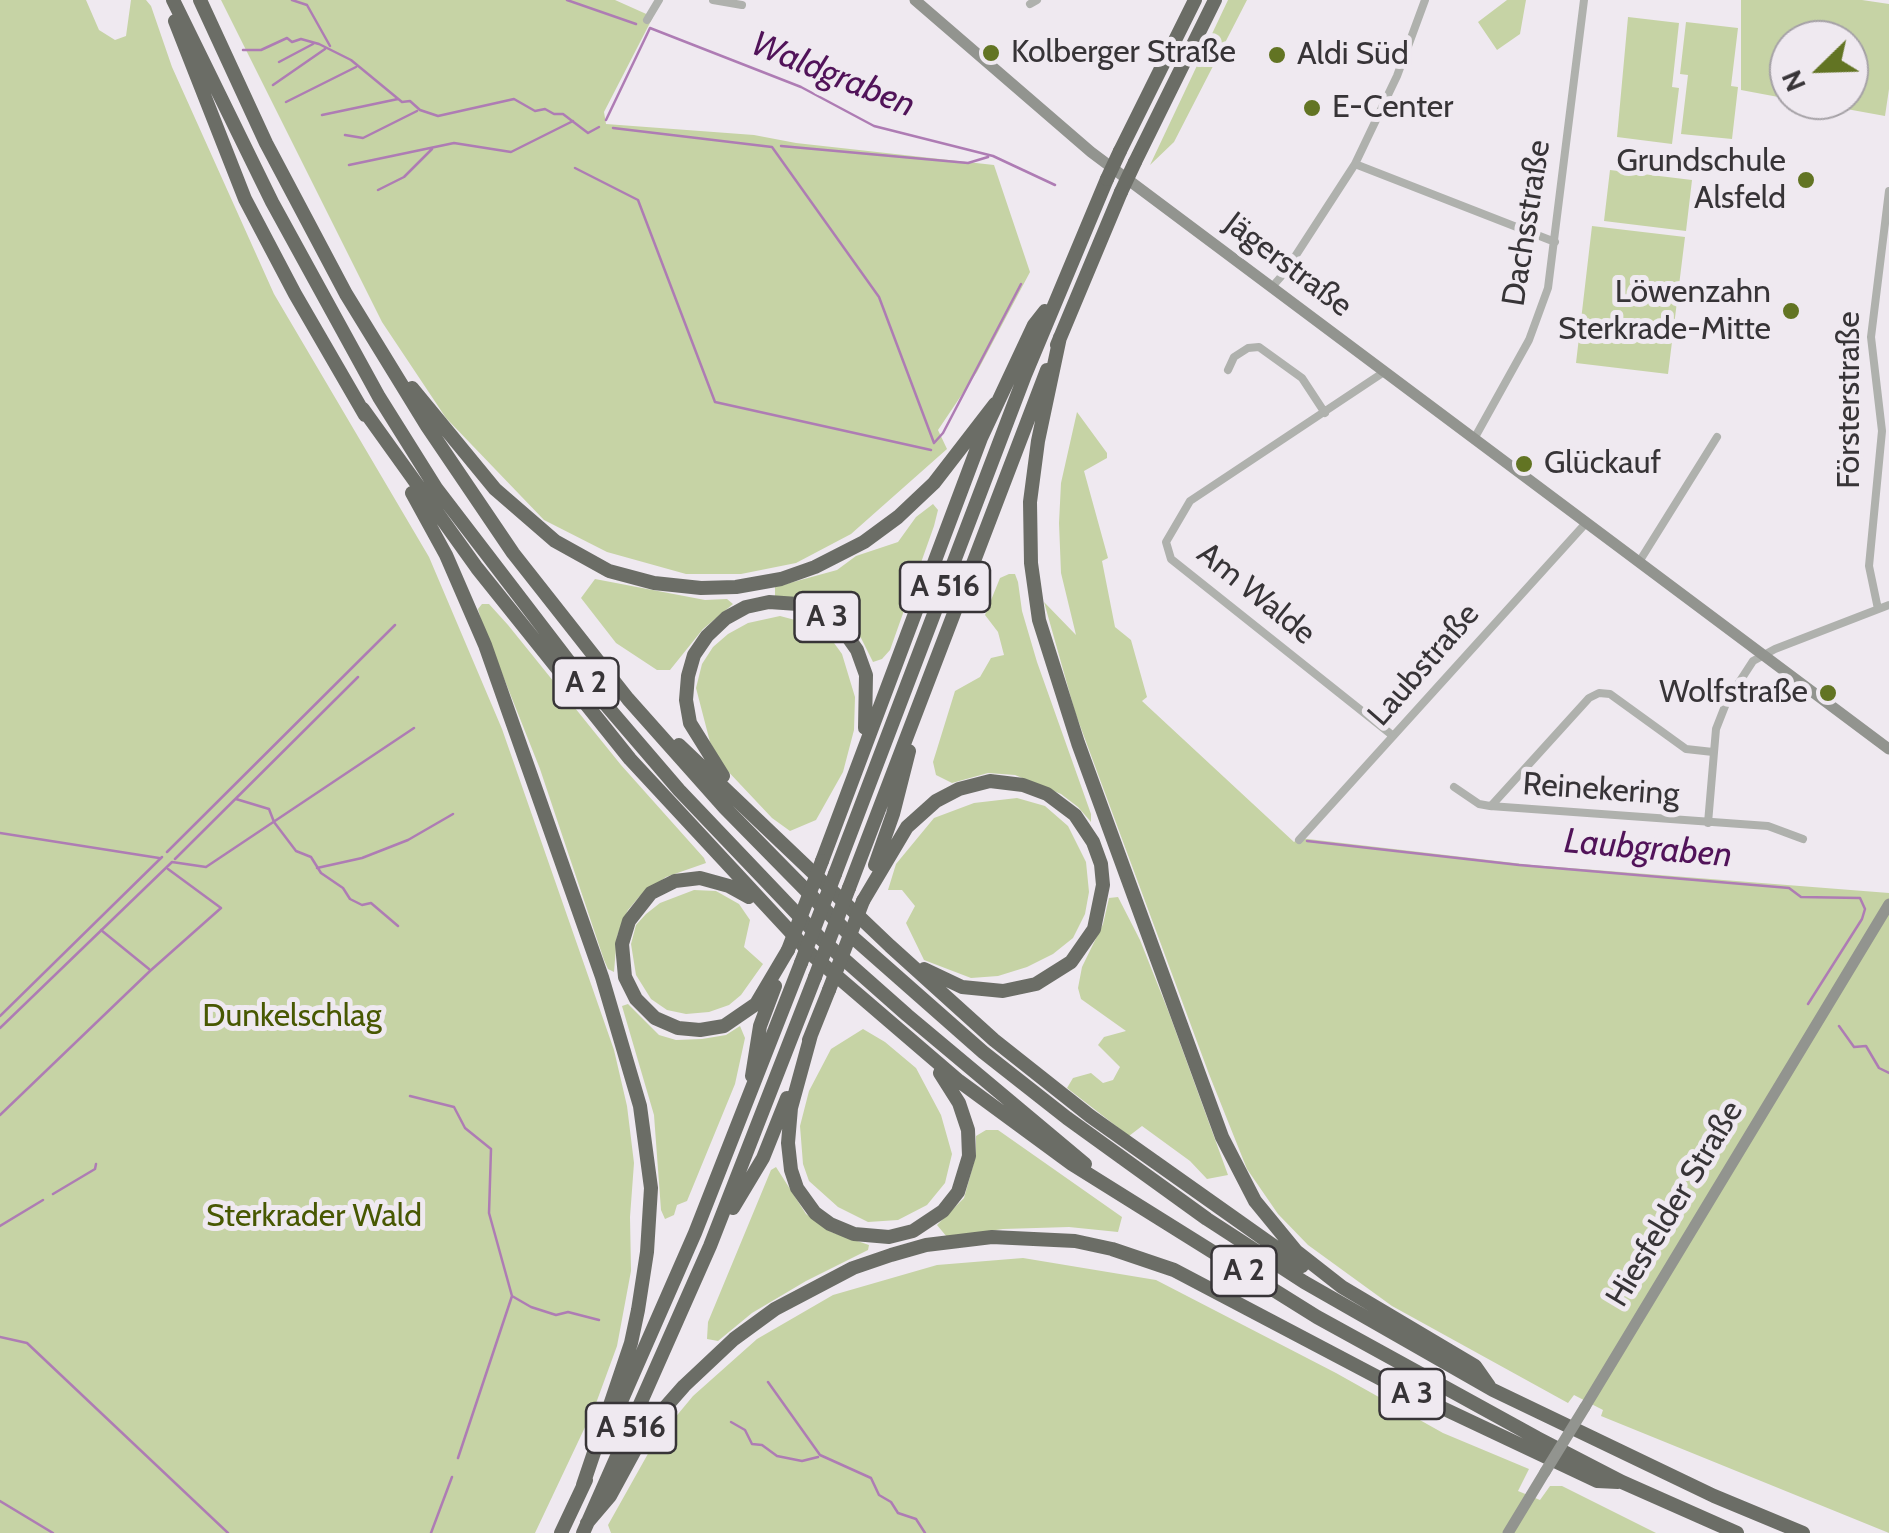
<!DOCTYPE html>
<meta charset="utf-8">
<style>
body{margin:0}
#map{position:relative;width:1889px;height:1533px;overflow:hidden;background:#efe9f0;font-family:Cabin,sans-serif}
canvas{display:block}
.north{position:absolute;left:1769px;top:20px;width:100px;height:100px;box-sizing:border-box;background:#efe9f0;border:2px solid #a5a1a6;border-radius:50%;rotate:247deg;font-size:28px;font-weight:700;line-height:40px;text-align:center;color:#373437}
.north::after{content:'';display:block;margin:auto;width:35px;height:45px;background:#627423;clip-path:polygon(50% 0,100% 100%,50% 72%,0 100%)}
</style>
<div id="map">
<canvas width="1889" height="1533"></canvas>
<div class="north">N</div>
</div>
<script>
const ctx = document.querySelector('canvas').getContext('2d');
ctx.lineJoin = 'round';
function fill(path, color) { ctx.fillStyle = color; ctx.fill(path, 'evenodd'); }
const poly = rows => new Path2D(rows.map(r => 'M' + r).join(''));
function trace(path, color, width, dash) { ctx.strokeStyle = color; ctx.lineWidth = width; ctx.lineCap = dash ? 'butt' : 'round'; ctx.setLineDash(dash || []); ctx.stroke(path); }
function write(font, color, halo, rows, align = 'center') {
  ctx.font = font + ' Cabin,sans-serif'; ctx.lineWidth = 10; ctx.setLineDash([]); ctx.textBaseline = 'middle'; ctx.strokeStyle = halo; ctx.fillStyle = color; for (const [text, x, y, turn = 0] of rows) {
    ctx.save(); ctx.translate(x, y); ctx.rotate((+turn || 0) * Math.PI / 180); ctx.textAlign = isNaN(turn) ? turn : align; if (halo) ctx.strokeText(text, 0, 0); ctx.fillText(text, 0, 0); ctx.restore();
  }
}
fill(poly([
 [0,0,86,0,99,30,115,40,126,36,131,0,146,0,151,6,172,67,274,294,429,557,502,729,614,1050,627,1106,634,1163,630,1217,631,1271,617,1346,595,1406,535,1533,0,1533],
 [221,0,615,0,653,17,604,112,606,124,754,135,796,143,994,165,1030,272,977,372,938,430,947,449,851,534,796,563,741,574,686,574,607,552,544,520,446,418,382,322],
 [1228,0,1247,0,1174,142,1150,165],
 [1507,0,1526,0,1520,34,1497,50,1478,22],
 [1741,0,1862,0,1889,4,1889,89,1885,116,1797,100,1849,100,1849,40,1789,40,1789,99,1741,90],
 [1628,17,1679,23,1672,87,1679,88,1672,144,1617,137],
 [1686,22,1738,28,1731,86,1738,87,1732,139,1681,134,1688,75,1680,74],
 [1610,170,1692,180,1686,231,1604,221],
 [1592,226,1685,237,1668,374,1576,363],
 [1077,412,1107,453,1107,458,1084,471,1108,558,1102,561,1115,627,1131,640,1147,697,1142,701,1294,842,1299,838,1532,865,1889,893,1889,1533,1601,1416,1603,1410,1574,1395,1568,1403,1392,1306,1308,1245,1278,1214,1247,1169,1209,1074,1075,712,1044,602,1076,635,1061,573,1059,523,1061,483],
 [933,504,938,510,934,526,890,650,882,659,873,662,861,638,839,614,818,603,775,596,775,587,837,570,856,556,898,542,916,517],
 [1009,574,1015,574,1018,582,1022,611,1037,662,1091,814,1091,822,1078,807,1061,794,1015,775,988,773,952,783,936,775,933,762,955,691,980,677,991,658,1004,655,998,632,985,615,1000,578],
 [595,579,705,600,727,599,733,604,703,629,670,670,657,670,616,643,581,598],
 [482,604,489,604,508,625,621,765,704,858,706,863,666,877,639,897,628,910,617,936,614,972,608,969,604,960,540,769,482,623,478,609],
 [780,616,814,625,829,636,842,654,855,697,854,730,843,772,816,820,790,831,772,818,723,766,710,742,696,688,702,664,713,647,728,634,748,623],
 [1017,798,1045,806,1068,826,1086,862,1089,892,1085,914,1073,938,1053,954,1027,967,998,976,971,978,924,960,906,923,915,906,902,890,888,890,896,864,934,818,974,803],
 [694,890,716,891,739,904,750,920,744,947,763,964,741,995,729,1005,709,1012,686,1014,667,1010,651,999,636,975,631,944,636,925,646,914,660,903],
 [1118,897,1140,940,1169,1013,1228,1175,1207,1179,1190,1161,1142,1126,1129,1136,1067,1088,1073,1078,1091,1073,1103,1083,1113,1080,1120,1067,1098,1045,1104,1037,1126,1031,1081,999,1078,988,1082,967,1103,924,1109,898],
 [628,1004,659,1035,676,1040,702,1039,726,1035,740,1026,745,1038,735,1084,687,1201,677,1205,674,1215,665,1219,661,1210,654,1115,622,1006],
 [863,1029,885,1042,916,1068,941,1115,952,1154,945,1183,927,1205,898,1220,868,1222,838,1207,809,1181,803,1164,800,1126,809,1091,831,1049],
 [986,1130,998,1130,1122,1217,1118,1232,1069,1227,1003,1229,947,1237,937,1225,964,1198,976,1155,976,1136],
 [776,1167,806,1214,831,1232,869,1245,868,1250,806,1281,752,1313,718,1341,707,1339,708,1322,771,1170],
 [1023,1258,1156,1280,1336,1373,1443,1433,1529,1469,1518,1491,1540,1500,1550,1486,1562,1486,1656,1533,611,1533,608,1525,654,1443,693,1396,757,1339,833,1295,937,1265]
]), '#c6d3a5');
trace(poly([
 [292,0,307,5,330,46],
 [567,0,636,24],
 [243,50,261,50,287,38,292,42,301,39,319,44,351,60,402,102,410,101,420,110,438,116,514,99,535,111,545,109,554,114,563,114,588,133,599,127],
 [279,62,313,44],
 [273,85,325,49],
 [286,102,356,67],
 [322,115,398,99],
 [606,120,650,28,801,87,874,126,993,156,1055,185],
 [613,128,772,147,879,297,934,443,943,433,1021,284],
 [345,135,363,138,417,111],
 [781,146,968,163,988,157],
 [349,165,454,143,511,152,573,121],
 [575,168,638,200,715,402,931,450],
 [378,190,404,177,432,149],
 [236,799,269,809,274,822,296,851,311,857,321,873,343,888,350,899,362,905,371,903,398,926],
 [0,833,159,858],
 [1307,841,1519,865,1789,888,1801,897,1860,898,1865,909,1862,919,1808,1004],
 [167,852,395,625],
 [175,859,358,677],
 [317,868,362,858,408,840,453,814],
 [101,930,149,969],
 [0,1016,162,857],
 [1839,1026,1854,1047,1866,1046,1879,1068,1889,1073],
 [0,1028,172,862,206,867,414,728],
 [410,1096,454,1107,465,1128,491,1149,489,1213,512,1296,458,1458],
 [0,1115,150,971,221,908,168,869],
 [53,1194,95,1169,96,1164],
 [0,1226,43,1200],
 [512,1296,531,1307,556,1315,568,1312,599,1320],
 [0,1337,27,1343,228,1533],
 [768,1382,820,1455,871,1478,879,1495,891,1502,898,1513,916,1519,925,1533],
 [731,1422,745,1430,752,1444,762,1445,777,1456,802,1461,818,1457],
 [0,1501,53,1533],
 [431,1533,452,1477]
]), '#ae7cb4', 2.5);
trace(poly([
 [713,0,742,5],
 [1030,4,1037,0],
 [647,20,659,0],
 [1355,164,1555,242],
 [1272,287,1285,272,1355,164,1397,76,1425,0],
 [1228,370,1234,357,1248,348,1259,347,1302,378,1325,413],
 [1384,372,1190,501,1166,542,1171,559,1392,735],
 [1474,439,1529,340,1548,288,1584,0],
 [1639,562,1717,437],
 [1878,609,1869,566,1882,431,1871,337,1889,191],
 [1454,787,1479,804,1490,806,1768,826,1803,839],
 [1491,806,1589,698,1599,693,1610,694,1686,749,1713,752],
 [1708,823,1716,729,1727,701,1753,661,1775,649,1889,605],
 [1299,840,1586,523]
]), '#afb1ad', 8);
trace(poly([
 [915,0,1091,152,1889,749],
 [1585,1407,1889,904],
 [1508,1533,1545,1472]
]), '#92948f', 11);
trace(poly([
 [173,0,272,202,379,397,436,488,570,663,679,790,820,938,907,1015,1085,1164],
 [200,0,266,143,346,294,427,426,513,553,628,699,725,808,848,933,983,1052,1067,1118,1207,1219,1304,1282,1493,1390,1714,1496,1803,1533],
 [175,21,245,199,295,294,365,415],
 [1120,151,1195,0],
 [1135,162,1215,0],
 [1060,337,1038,441,1030,502,1031,563,1039,620,1078,743,1222,1137,1255,1201,1296,1251,1342,1287,1475,1366,1489,1386],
 [1057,345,1121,192],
 [412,388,495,489,555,541,609,571,654,583,701,588,736,587,781,579,815,567,864,542,898,517,934,483,995,404],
 [363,409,477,568,630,759,811,954,959,1081,1072,1164,1317,1317,1537,1438,1622,1482,1737,1533],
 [412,493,446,555,485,645,602,977,640,1106,651,1188,647,1252,638,1310,631,1343,583,1485],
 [679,745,890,946,994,1040,1090,1116,1302,1266],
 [723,776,690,723,686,700,688,676,694,655,707,636,726,618,746,607,769,602,798,604,826,616,843,630,857,650,866,675,865,728],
 [822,861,981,438,1034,325,1045,311],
 [875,865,893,814,909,751],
 [835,874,1025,375,1107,179],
 [849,888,1047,370],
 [749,897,729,886,700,878,675,881,651,893,629,921,622,944,625,977,636,999,655,1018,678,1028,700,1030,724,1026,756,1004,788,950],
 [863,901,907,827,936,801,959,789,990,781,1023,785,1047,794,1075,815,1093,842,1101,864,1103,885,1094,929,1071,962,1036,984,1003,991,962,987,924,969],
 [811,1035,791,1108,788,1143,791,1170,797,1188,815,1213,830,1224,854,1234,889,1237,913,1231,943,1211,958,1192,969,1156,968,1130,959,1103,940,1073],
 [809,1040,829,990],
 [752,1076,760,1026,775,986],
 [733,1208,763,1158,787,1098],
 [613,1420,695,1233,801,963],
 [587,1523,610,1496,647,1428,684,1386,734,1339,775,1309,853,1268,891,1255,926,1245,992,1237,1075,1241,1112,1249,1174,1270,1383,1380,1597,1481,1618,1482],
 [561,1533,586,1480],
 [583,1533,710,1246,815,977]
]), '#6b6d66', 14);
trace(poly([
 [1545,1472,1585,1407]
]), '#92948f', 11);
trace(poly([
 [1107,179,1120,151],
 [1121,192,1135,162],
 [788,950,822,861],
 [801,963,835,874],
 [815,977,849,888],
 [829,990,863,901]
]), '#6b6d66', 14);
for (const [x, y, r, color] of [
 [991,53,10,"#627423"],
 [1277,55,10,"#627423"],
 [1312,108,10,"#627423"],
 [1806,180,10,"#627423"],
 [1791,311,10,"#627423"],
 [1524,464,10,"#627423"],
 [1828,693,10,"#627423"]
]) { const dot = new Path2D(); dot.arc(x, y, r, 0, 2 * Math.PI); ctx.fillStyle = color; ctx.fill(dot); trace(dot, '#efe9f0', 4); }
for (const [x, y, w] of [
 [945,587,90],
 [827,617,65],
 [586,683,65],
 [1244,1271,65],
 [1412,1394,65],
 [631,1428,90]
]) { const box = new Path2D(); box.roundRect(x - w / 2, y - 25, w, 50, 8); ctx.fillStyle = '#efe9f0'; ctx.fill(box); trace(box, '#373437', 2.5); }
write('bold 30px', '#373437', null, [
 ["A 516",945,587],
 ["A 3",827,617],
 ["A 2",586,683],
 ["A 2",1244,1271],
 ["A 3",1412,1394],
 ["A 516",631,1428]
]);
write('32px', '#373437', '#efe9f0', [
 ["Kolberger Straße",1011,53],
 ["Aldi Süd",1297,55],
 ["E-Center",1332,108],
 ["Grundschule",1786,162,"right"],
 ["Alsfeld",1786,199,"right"],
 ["Löwenzahn",1771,293,"right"],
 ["Sterkrade-Mitte",1771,330,"right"],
 ["Glückauf",1544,464],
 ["Wolfstraße",1808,693,"right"]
], 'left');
write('32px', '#373437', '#efe9f0', [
 ["Dachsstraße",1527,223,-81],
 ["Jägerstraße",1288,265,37],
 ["Försterstraße",1850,400,-90],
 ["Am Walde",1256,594,39],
 ["Laubstraße",1424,665,-49],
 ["Reinekering",1601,790,4],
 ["Hiesfelder Straße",1675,1204,-59]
]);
write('32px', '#485802', '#efe9f0', [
 ["Dunkelschlag",292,1017],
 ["Sterkrader Wald",314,1217]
]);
write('italic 35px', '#511359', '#efe9f0', [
 ["Waldgraben",833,75,22],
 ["Laubgraben",1648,849,5]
]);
</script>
